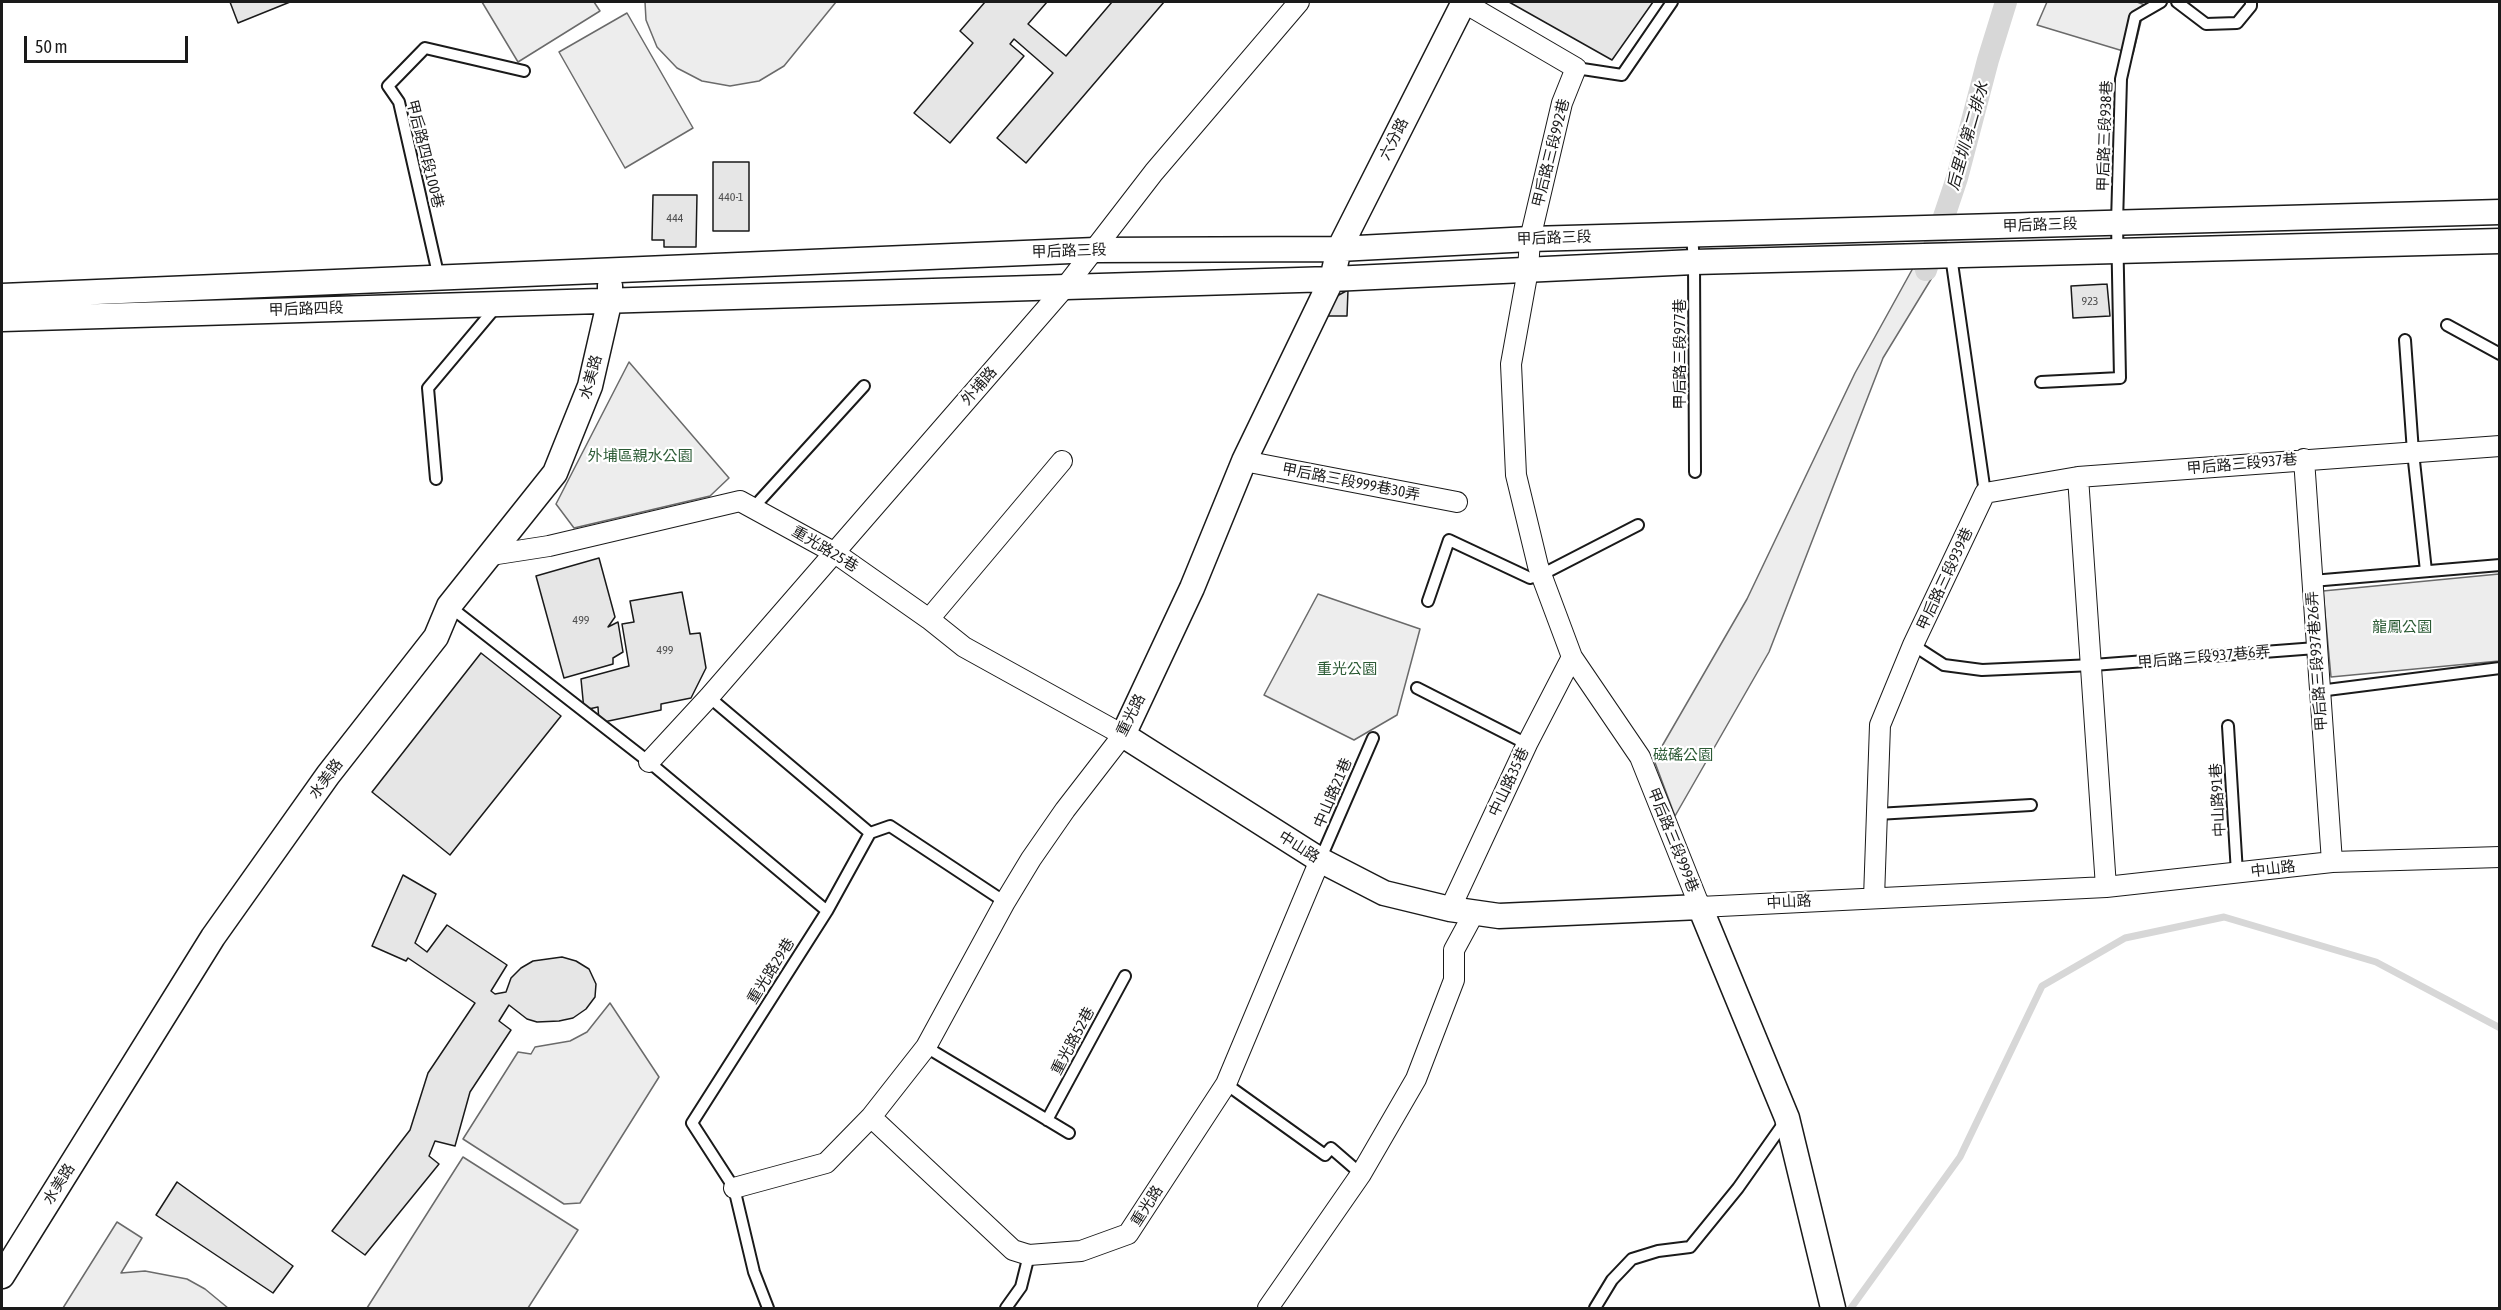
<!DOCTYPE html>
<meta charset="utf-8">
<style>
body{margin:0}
#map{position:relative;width:2501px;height:1310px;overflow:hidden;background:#fff;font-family:"Asap Condensed",sans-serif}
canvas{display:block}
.frame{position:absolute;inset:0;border:3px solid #1a1a1a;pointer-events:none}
.scale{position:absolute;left:24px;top:36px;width:164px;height:27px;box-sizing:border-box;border:3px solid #1a1a1a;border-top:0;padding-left:8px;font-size:18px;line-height:21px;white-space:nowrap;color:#1a1a1a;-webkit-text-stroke:4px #fff;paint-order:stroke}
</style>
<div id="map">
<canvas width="2501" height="1310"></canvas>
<div class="frame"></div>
<div class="scale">50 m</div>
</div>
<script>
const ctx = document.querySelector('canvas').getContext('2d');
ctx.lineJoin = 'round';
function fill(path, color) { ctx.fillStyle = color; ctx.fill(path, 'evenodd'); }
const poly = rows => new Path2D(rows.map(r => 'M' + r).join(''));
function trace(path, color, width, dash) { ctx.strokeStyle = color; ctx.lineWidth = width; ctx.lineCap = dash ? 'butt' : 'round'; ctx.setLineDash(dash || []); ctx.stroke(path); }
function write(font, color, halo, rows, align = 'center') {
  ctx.font = font + ' "Asap Condensed","Noto Sans TC",sans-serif'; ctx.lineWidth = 4.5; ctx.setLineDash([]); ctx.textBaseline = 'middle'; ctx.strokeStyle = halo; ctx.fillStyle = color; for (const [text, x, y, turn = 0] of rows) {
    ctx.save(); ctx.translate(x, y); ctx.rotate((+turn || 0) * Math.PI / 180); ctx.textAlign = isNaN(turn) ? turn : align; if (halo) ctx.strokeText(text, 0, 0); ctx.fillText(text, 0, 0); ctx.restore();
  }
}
const built = poly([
 [482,2,594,2,600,11,518,62,482,2],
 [645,2,836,2,784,66,759,81,730,86,702,81,677,68,657,47,646,20,645,2],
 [2047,2,2137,2,2145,5,2133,54,2037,25,2047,2],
 [627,13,693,128,625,168,559,52,627,13],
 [1913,268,1933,276,1883,358,1769,652,1675,816,1654,760,1747,599,1855,373,1913,268],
 [629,362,729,478,710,496,574,528,556,504,629,362],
 [2499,574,2499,661,2331,677,2323,591,2499,574],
 [1318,594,1420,629,1397,715,1354,740,1264,695,1318,594],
 [610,1003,659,1077,580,1203,564,1204,463,1139,518,1052,531,1054,535,1047,570,1041,587,1032,610,1003],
 [463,1157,578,1230,528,1308,367,1308,463,1157],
 [117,1222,142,1238,121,1273,145,1271,187,1279,205,1289,228,1308,63,1308,117,1222]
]);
fill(built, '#ededed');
trace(built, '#6a6a6a', 1.5);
trace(poly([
 [1851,1308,1960,1157,2042,986,2125,938,2224,917,2376,962,2500,1028]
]), '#d7d7d7', 7);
trace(poly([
 [1926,270,1957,178,1988,60,2006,2]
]), '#d7d7d7', 22);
const building = poly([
 [230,2,290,2,238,23,230,2],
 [985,2,1047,2,1028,24,1066,56,1112,2,1164,2,1026,163,997,138,1053,73,1014,39,1010,44,1024,56,950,143,914,113,973,43,960,31,985,2],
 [1509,2,1653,2,1612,60,1509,2],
 [713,162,749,162,749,231,713,231,713,162],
 [653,195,697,195,696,247,664,247,664,240,652,240,653,195],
 [2107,284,2110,316,2073,318,2071,286,2107,284],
 [1348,290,1347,316,1325,316,1337,296,1348,290],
 [599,558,615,617,608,627,618,622,623,652,613,658,613,664,564,678,536,576,599,558],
 [682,592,690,634,700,633,706,668,691,698,661,704,661,710,599,723,598,707,584,710,581,679,629,666,622,624,634,622,630,601,682,592],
 [481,653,561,716,450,855,372,792,481,653],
 [403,875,436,894,415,943,427,952,447,925,507,965,491,991,495,994,506,992,511,978,521,968,533,961,562,957,576,961,589,969,596,984,595,997,586,1009,573,1018,559,1021,537,1022,527,1019,509,1005,499,1021,511,1030,470,1092,455,1146,435,1141,429,1156,439,1164,365,1255,332,1231,410,1130,428,1073,475,1003,408,958,406,961,372,946,403,875],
 [177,1182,293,1266,273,1293,156,1215,177,1182]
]);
fill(building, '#e6e6e6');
trace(building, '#1a1a1a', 1.5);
const service = poly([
 [2177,2,2206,24,2237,23,2251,6,2251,2],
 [1576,68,1622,75,1672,2],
 [1692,235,1694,262,1695,472],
 [1951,256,1985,493],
 [439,278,399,102,388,86,425,48,524,71],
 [2447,325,2500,354],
 [2405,340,2413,452,2426,571],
 [2041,382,2120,378,2117,223,2121,79,2135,17,2161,2],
 [436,479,428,388,496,307],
 [753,508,864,386],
 [2312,581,2500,565],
 [1428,601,1449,540,1530,578,1541,575,1638,525],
 [449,606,649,762,827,911],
 [1913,645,1944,665,1982,670,2093,665,2316,648],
 [1417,688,1527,744],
 [2319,691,2500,668],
 [709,697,870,833,890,826,1005,902],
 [2228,726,2237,873],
 [1877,814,2031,805],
 [1320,860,1373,738],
 [926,1047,1069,1133],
 [1226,1084,1325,1155,1331,1148,1361,1174],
 [1047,1120,1125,976],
 [768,1308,754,1272,734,1188,692,1123,827,911,870,833],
 [1006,1308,1021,1287,1029,1255],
 [1595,1308,1612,1280,1632,1259,1658,1251,1690,1247,1738,1188,1786,1120]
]);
const minor = poly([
 [1463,2,1576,68,1562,103,1530,239,1528,270,1511,364,1516,475,1538,566,1572,657,1640,757,1700,907,2106,887,2332,862,2500,857],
 [2304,459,2332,862],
 [1244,461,1457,502],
 [2078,477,2106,887],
 [491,555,549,546,740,501,835,553,929,619,964,647,1123,735,1065,810,1031,859,1005,902,926,1047,871,1117,826,1163,734,1188],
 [929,619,1062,461],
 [649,762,709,697,1066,286,1154,172,1299,2],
 [1874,898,1880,725,1913,645,1985,493,2078,477,2500,446],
 [1450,909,1527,744,1572,657],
 [871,1117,1013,1250,1029,1255,1081,1251,1128,1234,1226,1084,1320,860],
 [1268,1308,1361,1174,1416,1079,1454,980,1454,950,1474,913]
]);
const tertiary = poly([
 [1464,2,1339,249,1332,279,1244,461,1192,588,1123,735,1320,860,1384,893,1450,909,1499,916,1700,907,1787,1118,1833,1308],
 [2,296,1095,250,1339,249,1530,239,2500,212],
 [2,319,1332,279,1694,262,2500,241],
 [2,1276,213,937,328,775,436,637,449,606,555,473,590,386,610,299,610,286]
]);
trace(service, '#1a1a1a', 14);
trace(minor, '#1a1a1a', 22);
trace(tertiary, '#1a1a1a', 27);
trace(service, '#fff', 10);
trace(minor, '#fff', 20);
trace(tertiary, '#fff', 24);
write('12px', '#4d4d4d', null, [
 ["440-1",731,197],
 ["444",675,218],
 ["923",2090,301],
 ["499",581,620],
 ["499",665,650]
]);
write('15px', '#1a1a1a', '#fff', [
 ["甲后路三段938巷",2105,136,-88],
 ["六分路",1394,139,-63],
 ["甲后路三段992巷",1551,153,-76],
 ["甲后路四段100巷",425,154,76],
 ["甲后路三段",2040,225,-2],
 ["甲后路三段",1554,238,-2],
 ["甲后路三段",1069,251,-2],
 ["甲后路四段",306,309,-2],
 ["甲后路三段977巷",1680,354,-90],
 ["水美路",591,377,-74],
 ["外埔路",979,386,-49],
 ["甲后路三段937巷",2242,464,-5],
 ["甲后路三段999巷30弄",1351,482,11],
 ["重光路25巷",825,549,31],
 ["甲后路三段939巷",1945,579,-65],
 ["甲后路三段937巷6弄",2204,657,-5],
 ["甲后路三段937巷26弄",2317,661,-94],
 ["重光路",1131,715,-63],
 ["水美路",326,779,-53],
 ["中山路35巷",1509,782,-65],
 ["中山路21巷",1333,793,-67],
 ["中山路91巷",2218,800,-93],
 ["甲后路三段999巷",1673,840,68],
 ["中山路",1299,847,32],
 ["中山路",2273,869,-7],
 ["中山路",1789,902,-3],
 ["重光路29巷",771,971,-58],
 ["重光路52巷",1073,1041,-62],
 ["水美路",59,1184,-58],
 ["重光路",1147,1206,-57]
]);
write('15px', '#2b5a34', '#fff', [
 ["外埔區親水公園",640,456],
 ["龍鳳公園",2402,627],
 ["重光公園",1347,669],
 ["磁磘公園",1683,755]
]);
write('italic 16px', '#1a1a1a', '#fff', [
 ["后里圳第二排水",1968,136,-74]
]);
</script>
